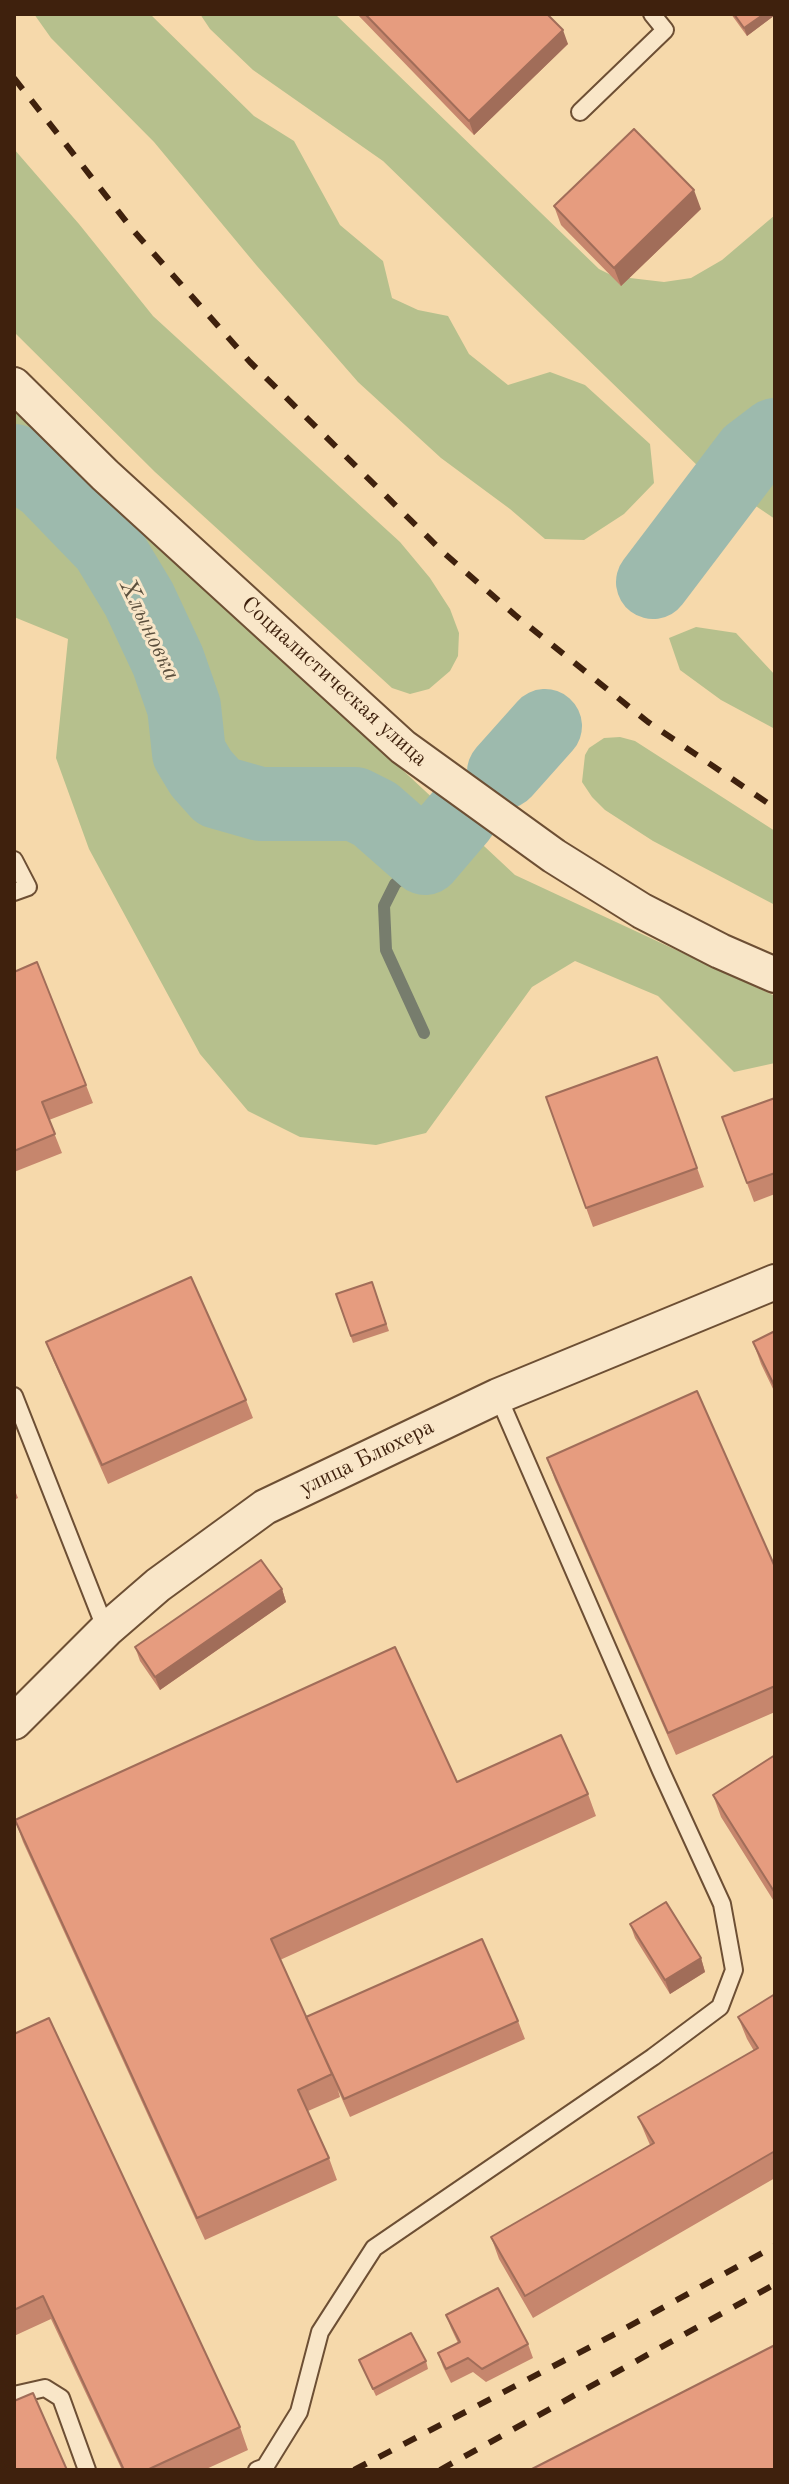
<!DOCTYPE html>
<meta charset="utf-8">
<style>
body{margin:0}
#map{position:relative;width:789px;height:2484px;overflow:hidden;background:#f6d9ab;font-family:"Old Standard TT",serif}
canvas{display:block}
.frame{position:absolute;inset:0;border:16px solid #3f210d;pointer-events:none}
</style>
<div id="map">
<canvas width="789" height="2484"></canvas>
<div class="frame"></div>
</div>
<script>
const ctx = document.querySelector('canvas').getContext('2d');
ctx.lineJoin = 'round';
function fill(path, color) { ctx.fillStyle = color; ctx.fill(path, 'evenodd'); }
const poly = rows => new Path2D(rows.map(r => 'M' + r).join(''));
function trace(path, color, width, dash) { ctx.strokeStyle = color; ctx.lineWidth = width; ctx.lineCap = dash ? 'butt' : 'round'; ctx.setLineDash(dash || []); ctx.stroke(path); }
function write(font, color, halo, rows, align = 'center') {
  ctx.font = font + ' "Old Standard TT",serif'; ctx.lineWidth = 6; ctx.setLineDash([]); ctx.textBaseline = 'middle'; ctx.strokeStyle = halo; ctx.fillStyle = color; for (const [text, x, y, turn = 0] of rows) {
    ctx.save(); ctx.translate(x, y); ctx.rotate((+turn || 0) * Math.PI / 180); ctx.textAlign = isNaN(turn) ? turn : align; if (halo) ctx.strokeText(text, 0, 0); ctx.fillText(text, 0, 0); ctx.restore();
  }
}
fill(poly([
 [34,14,150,14,254,116,294,141,340,225,383,261,392,298,418,310,448,316,469,354,508,385,550,372,585,385,650,444,654,483,624,514,584,540,545,539,510,509,441,458,358,382,257,266,154,142,51,38],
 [200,14,335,14,599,269,613,276,664,282,691,278,722,260,775,215,775,519,701,469,383,161,253,70,210,29],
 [14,149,79,224,153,316,400,542,430,578,450,609,459,633,458,656,450,671,429,689,410,694,392,688,155,472,14,332],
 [14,407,515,875,775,996,775,1063,734,1072,658,996,575,961,532,987,426,1133,376,1145,300,1137,248,1111,200,1054,89,849,56,758,68,639,14,617],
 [696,627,736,633,775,675,775,729,721,700,680,670,669,638],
 [620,737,635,741,775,831,775,905,653,841,605,810,592,797,582,782,585,755,589,748,604,738]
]), '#b6c08d');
trace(poly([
 [424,1033,386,950,384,906,395,884,425,858]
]), '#777d6d', 12);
trace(poly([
 [14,461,47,484,107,546,139,599,168,661,184,707,189,753,201,773,218,792,260,804,355,804,375,814,425,858,460,817],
 [653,582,750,454,775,435],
 [504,772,545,726]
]), '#9dbaad', 74);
const service = poly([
 [580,112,665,30,652,14],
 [14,860,28,887,14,892],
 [14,1396,106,1630],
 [14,2395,45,2388,61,2398,87,2470],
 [257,2470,265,2467,299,2412,320,2332,374,2248,653,2057,720,2007,734,1970,722,1904,661,1771,498,1396]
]);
const minor = poly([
 [14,385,105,475,403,747,554,856,642,911,720,951,775,975],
 [14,1722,106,1630,158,1585,265,1507,498,1396,775,1282]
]);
trace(service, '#6d4f34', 20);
trace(minor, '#6d4f34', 38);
trace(service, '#f9e6c8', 16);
trace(minor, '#f9e6c8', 34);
trace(poly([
 [14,78,132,229,250,362,444,553,515,615,648,722,775,808],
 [354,2470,615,2334,775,2246],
 [440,2470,775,2284]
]), '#3f210d', 6, [14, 14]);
fill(poly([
 [357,14,547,14,568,44,474,135],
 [731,14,775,14,775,15,747,36],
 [554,206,701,209,621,286,561,225],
 [14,972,86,1085,93,1103,49,1120,62,1153,14,1172],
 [657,1057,704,1187,593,1227,546,1097],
 [775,1098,775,1194,754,1202,722,1117],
 [372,1282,389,1331,353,1343,336,1294],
 [775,1331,775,1393,761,1364,753,1342],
 [46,1342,246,1400,253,1418,108,1484,53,1360],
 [547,1458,775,1567,775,1712,676,1755,555,1480],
 [14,1488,18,1498,14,1500],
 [282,1589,286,1602,160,1690,140,1661,135,1647],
 [775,1755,775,1903,721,1817,713,1795],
 [457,1782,588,1794,596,1816,280,1960,306,2017,518,2021,525,2039,350,2117,338,2090,340,2097,308,2111,329,2158,337,2180,205,2240,23,1842,15,1820],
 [630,1924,701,1958,705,1972,670,1994,635,1938],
 [775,1994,775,2178,533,2318,499,2259,491,2237,650,2145,638,2117,754,2051,747,2039,738,2017],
 [14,2034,240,2427,248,2450,204,2470,122,2470,51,2319,14,2336],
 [446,2315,528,2344,533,2358,486,2382,473,2372,451,2383,443,2367,438,2353,458,2343,451,2328],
 [359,2360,426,2361,428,2369,376,2396]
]), '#c6866d');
fill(poly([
 [764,14,775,15,747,36,744,28],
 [563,30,568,44,474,135,469,121],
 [694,190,701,209,621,286,614,268],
 [282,1589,286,1602,160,1690,155,1677],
 [701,1958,705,1972,670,1994,665,1980]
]), '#a16d59');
const building = poly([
 [365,14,547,14,563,30,469,121,365,14],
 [734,14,764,14,744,28,734,14],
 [634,129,694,190,614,268,554,206,634,129],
 [37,962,86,1085,42,1102,55,1134,14,1151,14,972,37,962],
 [657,1057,697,1168,586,1208,546,1097,657,1057],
 [775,1098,775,1173,747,1183,722,1117,775,1098],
 [191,1277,246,1400,102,1465,46,1342,191,1277],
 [372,1282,386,1324,351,1336,336,1294,372,1282],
 [775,1331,775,1387,753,1342,775,1331],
 [697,1391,775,1567,775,1686,668,1733,547,1458,697,1391],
 [261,1560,282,1589,155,1677,135,1647,261,1560],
 [395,1647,457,1782,561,1735,588,1794,271,1939,332,2074,298,2090,329,2158,197,2218,15,1820,395,1647],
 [775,1755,775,1893,713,1795,775,1755],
 [666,1902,701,1958,665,1980,630,1924,666,1902],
 [482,1939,518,2021,344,2099,306,2017,482,1939],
 [775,1994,775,2151,525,2296,491,2237,654,2143,638,2117,758,2048,738,2017,775,1994],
 [49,2018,240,2427,147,2470,124,2470,43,2296,14,2310,14,2034,49,2018],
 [498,2288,528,2344,482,2369,468,2358,446,2369,438,2353,460,2342,446,2315,498,2288],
 [411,2333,426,2361,373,2389,359,2360,411,2333],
 [775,2345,775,2470,530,2470,775,2345],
 [33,2393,67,2470,14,2470,14,2401,33,2393]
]);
fill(building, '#e69c7f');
trace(building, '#a16d59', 2);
write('22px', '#3f210d', '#f9e6c8', [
 ["Социалистическая улица",334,682,42],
 ["улица Блюхера",367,1458,-26]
]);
write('italic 24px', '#5b4f3d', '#f9e6c8', [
 ["Хлыновка",149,630,64]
]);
</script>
